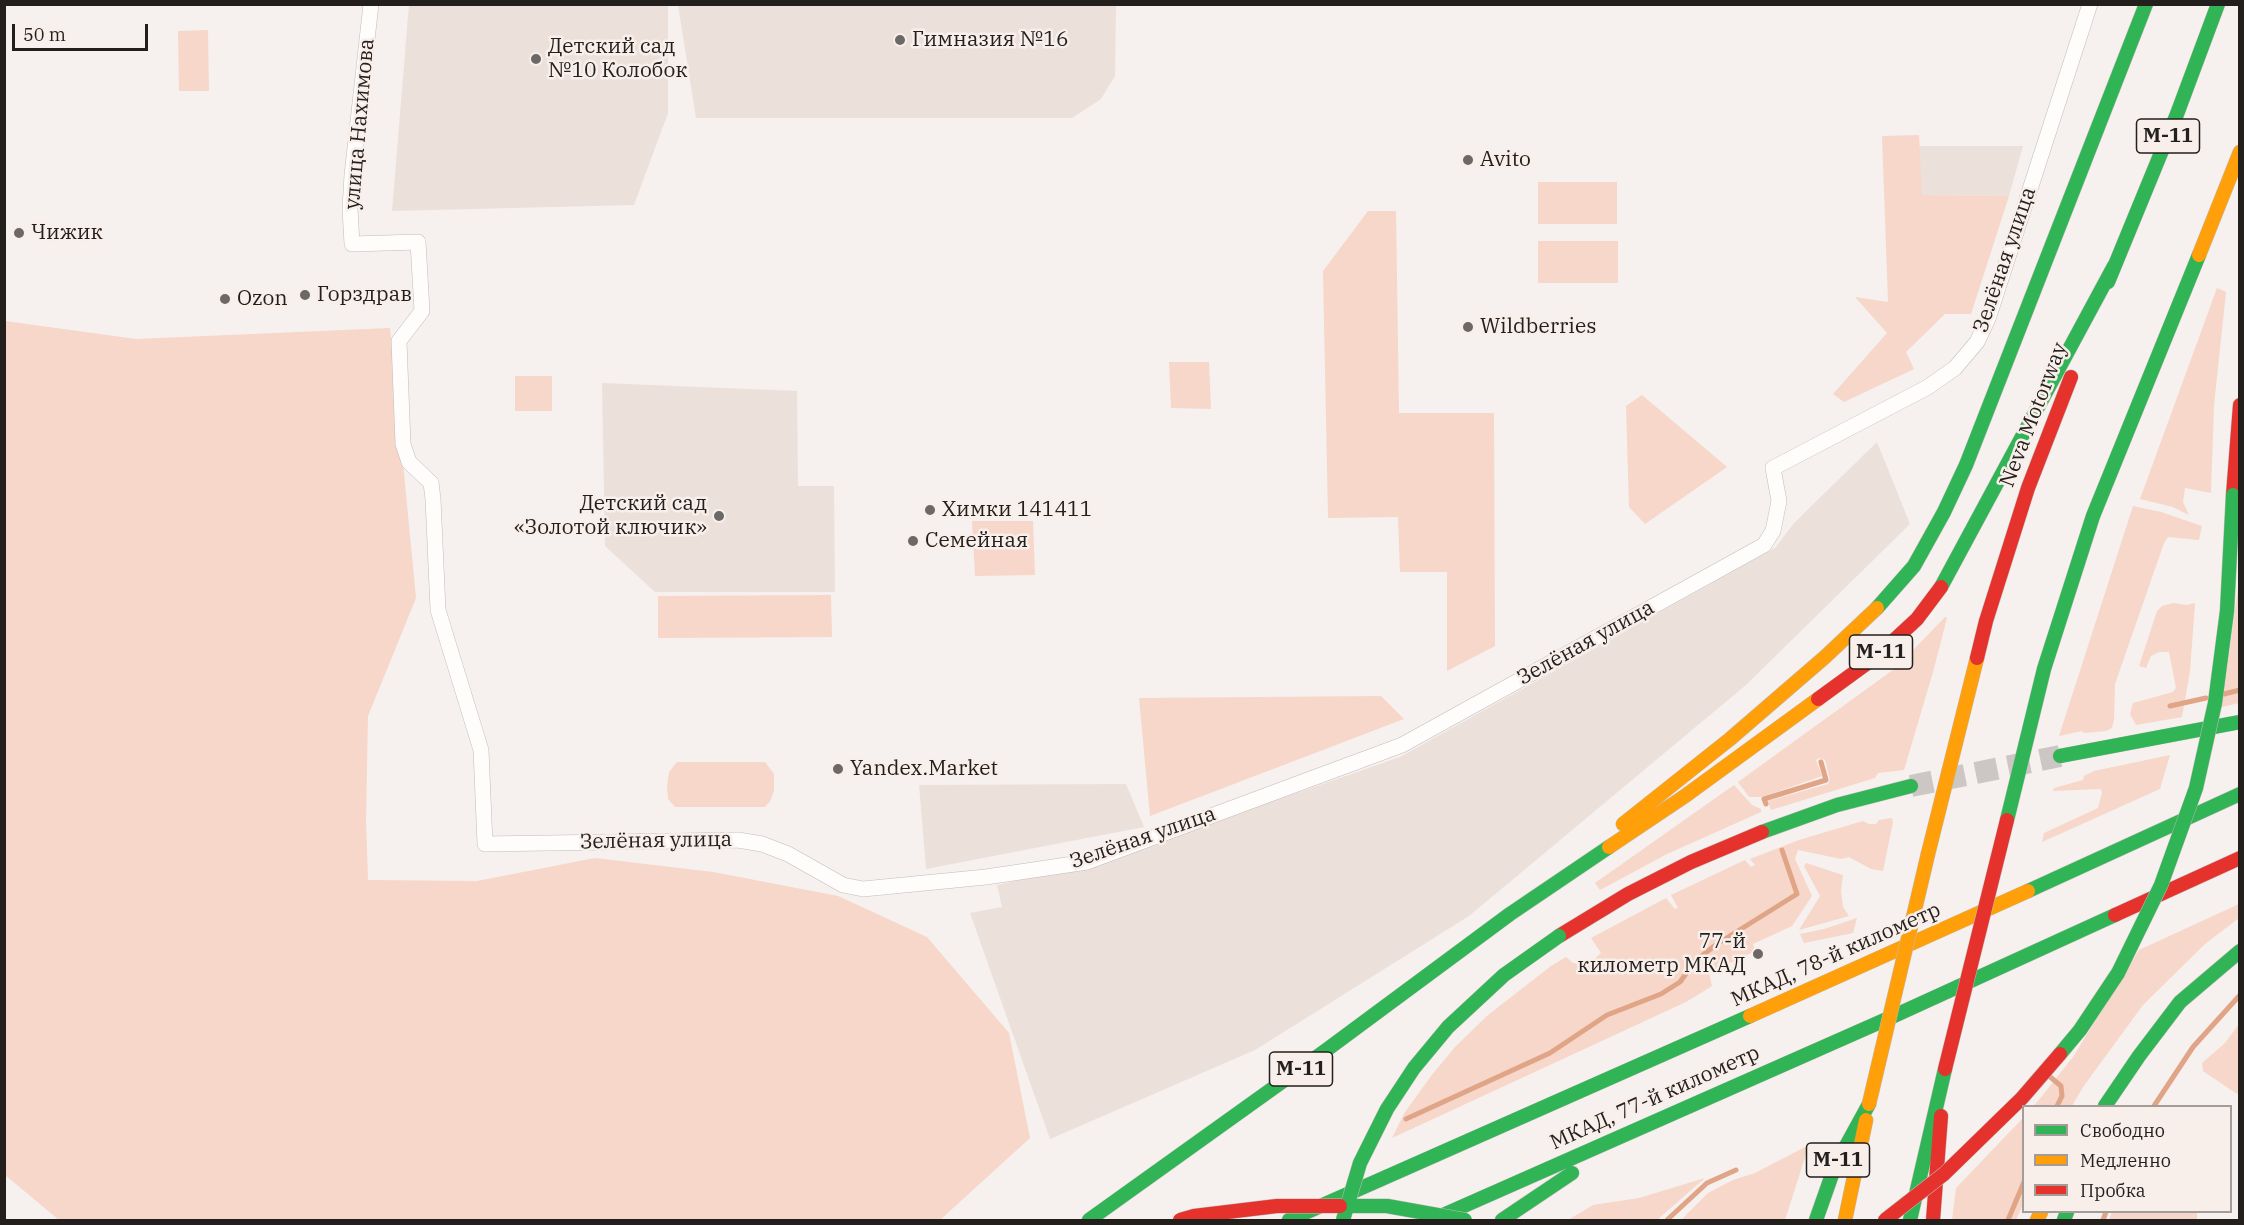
<!DOCTYPE html>
<meta charset="utf-8">
<style>
body{margin:0}
#map{position:relative;width:2244px;height:1225px;overflow:hidden;background:#f6f0ee;font-family:"IBM Plex Serif",serif}
canvas{display:block}
.frame{position:absolute;inset:0;border:6px solid #221f1d;pointer-events:none}
.legend{position:absolute;left:2022px;top:1105px;width:210px;height:108px;box-sizing:border-box;background:#f9efea;border:2px solid #a39c98;margin:0;padding:8px 10px;list-style:none;font-size:18px;color:#221f1d}
.legend li{display:flex;align-items:center;gap:12px;height:30px}
.legend b{width:30px;border:2px solid #a39c98}
.scale{position:absolute;left:12px;top:24px;width:136px;height:27px;box-sizing:border-box;border:3px solid #221f1d;border-top:0;padding-left:8px;font-size:18px;line-height:21px;white-space:nowrap;color:#221f1d;-webkit-text-stroke:4px #f9efea;paint-order:stroke}
</style>
<div id="map">
<canvas width="2244" height="1225"></canvas>
<div class="frame"></div>
<ul class="legend">
<li><b style="height:8px;background:#30b455"></b>Свободно</li>
<li><b style="height:8px;background:#ff9f0a"></b>Медленно</li>
<li><b style="height:8px;background:#e5322d"></b>Пробка</li>
</ul>
<div class="scale">50 m</div>
</div>
<script>
const ctx = document.querySelector('canvas').getContext('2d');
ctx.lineJoin = 'round';
function fill(path, color) { ctx.fillStyle = color; ctx.fill(path, 'evenodd'); }
const poly = rows => new Path2D(rows.map(r => 'M' + r).join(''));
function trace(path, color, width, dash) { ctx.strokeStyle = color; ctx.lineWidth = width; ctx.lineCap = dash ? 'butt' : 'round'; ctx.setLineDash(dash || []); ctx.stroke(path); }
function write(font, color, halo, rows, align = 'center') {
  ctx.font = font + ' "IBM Plex Serif",serif'; ctx.lineWidth = 5; ctx.setLineDash([]); ctx.textBaseline = 'middle'; ctx.strokeStyle = halo; ctx.fillStyle = color; for (const [text, x, y, turn = 0] of rows) {
    ctx.save(); ctx.translate(x, y); ctx.rotate((+turn || 0) * Math.PI / 180); ctx.textAlign = isNaN(turn) ? turn : align; if (halo) ctx.strokeText(text, 0, 0); ctx.fillText(text, 0, 0); ctx.restore();
  }
}
fill(poly([
 [409,4,668,5,668,113,634,205,392,211],
 [678,5,1116,5,1115,76,1101,99,1072,118,696,118],
 [1919,146,2023,146,2009,196,1921,195],
 [602,383,797,391,798,486,834,486,835,592,655,592,605,546],
 [1877,442,1910,524,1746,685,1469,916,1255,1050,1050,1139,970,913,1002,907,997,885,1102,861,1400,757,1775,548,1794,523],
 [1126,784,1144,827,926,869,919,785]
]), '#ece0da');
fill(poly([
 [208,30,209,91,179,91,178,31],
 [1919,135,1922,195,2009,196,1971,314,1945,314,1906,352,1914,369,1844,402,1833,394,1887,333,1855,297,1888,302,1882,136],
 [1538,182,1617,182,1617,224,1538,224],
 [1368,211,1396,211,1399,413,1494,413,1495,646,1447,671,1447,572,1400,572,1398,517,1328,518,1323,271],
 [1538,241,1618,241,1618,283,1538,283],
 [2217,288,2226,292,2214,405,2211,493,2185,488,2183,502,2189,515,2173,507,2140,499],
 [5,321,136,339,390,328,416,598,368,716,366,820,368,880,477,881,595,858,713,872,838,896,927,937,1009,1033,1030,1138,940,1220,59,1220,5,1175],
 [1169,362,1209,362,1211,409,1171,408],
 [515,376,552,376,552,411,515,411],
 [1642,395,1727,467,1645,524,1629,507,1626,406],
 [2133,506,2161,512,2202,526,2199,540,2168,537,2164,543,2115,684,2114,720,2112,728,2106,731,2084,733,2082,731,2059,736],
 [972,521,1033,521,1035,575,975,576],
 [2239,581,2239,703,2222,707],
 [831,595,832,637,658,638,658,596],
 [2173,603,2187,605,2195,603,2190,671,2182,717,2136,725,2130,714,2133,703,2173,692,2176,688,2169,652,2159,652,2151,656,2146,668,2139,666,2157,611,2162,606],
 [1945,617,1947,618,1933,672,1904,770,1878,773,1875,778,1771,810,1768,801,1828,784,1830,780,1825,760,1819,758,1816,760,1822,776,1762,797,1749,797,1738,782,1897,667],
 [1381,696,1404,719,1150,816,1139,698],
 [2170,755,2160,789,2042,842,2044,833,2098,808,2102,793,2101,789,2053,791,2054,788,2083,780,2084,776,2094,771],
 [677,762,765,762,774,774,774,790,771,800,765,807,675,807,668,799,667,786,669,772],
 [1734,785,1752,805,1761,809,1761,812,1667,854,1600,890,1595,883],
 [1892,818,1893,822,1883,871,1871,869,1849,857,1841,859,1798,850,1795,859,1812,896,1792,926,1753,944,1755,951,1709,973,1712,986,1686,1002,1392,1138,1405,1112,1431,1076,1455,1047,1488,1015,1551,966,1566,957,1573,963,1588,965,1601,953,1591,938,1666,898,1675,909,1678,908,1671,895,1745,860,1751,867,1755,865,1750,859,1799,840,1863,821,1869,824,1876,824,1879,820],
 [1806,863,1843,875,1841,891,1843,907,1849,916,1799,930,1820,896,1804,866],
 [2239,904,2239,918,2205,944,2143,1005,2083,1087,2072,1106,2034,1106,2073,1057,2139,950],
 [1857,918,1853,933,1804,943,1800,934,1824,929],
 [2239,1024,2240,1091,2237,1094,2203,1071,2202,1063,2225,1043],
 [2023,1118,2023,1204,2016,1220,1952,1220,1956,1188],
 [1809,1145,1785,1220,1681,1220,1708,1193,1733,1180,1755,1173],
 [1705,1178,1657,1220,1568,1220,1593,1205,1639,1198],
 [2112,1212,2197,1212,2197,1220,2109,1220]
]), '#f6d7c9');
trace(poly([
 [2224,694,2240,690],
 [2170,706,2206,698],
 [1766,804,1764,799,1826,780,1821,762],
 [2049,1076,2061,1086,2062,1096,2057,1106],
 [2154,1106,2193,1047,2240,995],
 [1406,1119,1550,1053,1607,1015,1661,994,1680,982,1695,961,1717,944,1797,894,1782,850],
 [1667,1220,1707,1183,1736,1170],
 [2008,1220,2024,1182],
 [2103,1220,2106,1212]
]), '#e0a487', 5);
trace(poly([
 [1911,786,2060,756]
]), '#ccc6c4', 22, [22, 11]);
const street = poly([
 [371,4,352,175,350,209,352,244,418,242,422,311,399,341,403,444,409,462,431,483,433,499,438,610,481,750,485,844,738,840,762,844,788,854,843,885,863,889,986,877,1087,862,1402,745,1764,545,1773,531,1779,501,1773,468,1928,387,1955,368,1977,342,1988,319,2090,4]
]);
const fast = poly([
 [2108,282,2177,114,2218,4],
 [1941,587,2114,266],
 [1877,608,1914,566,1944,512,1966,465,2146,4],
 [2060,756,2240,722],
 [2007,820,2044,669,2093,516,2199,255],
 [1762,832,1837,805,1911,786],
 [2028,891,2240,794],
 [2105,1106,2139,1056,2180,1002,2240,951],
 [1089,1220,1325,1051,1510,914,1609,847],
 [1289,1220,1750,1016],
 [1432,1220,1896,1015,2115,915],
 [1502,1220,1572,1173],
 [1816,1220,1835,1166,1869,1104],
 [1910,1220,1945,1069],
 [2064,1220,2067,1212]
]);
const slow = poly([
 [2199,255,2240,152],
 [1623,824,1730,739,1825,657,1877,608],
 [1609,847,1685,796,1818,699],
 [1928,854,1977,658],
 [1750,1016,2028,891],
 [1845,1220,1866,1120],
 [2037,1220,2041,1212]
]);
const jam = poly([
 [2233,495,2240,405],
 [1977,658,1986,621,2028,488,2071,377],
 [1818,699,1877,656,1917,619,1941,587],
 [2115,915,2240,858],
 [1559,936,1628,894,1691,862,1762,832],
 [1933,1220,1941,1116]
]);
trace(street, '#c1bdbb', 16);
trace(fast, '#c1bdbb', 15);
trace(slow, '#c1bdbb', 15);
trace(jam, '#c1bdbb', 15);
trace(street, '#fefdfc', 15);
trace(fast, '#30b455', 14);
trace(slow, '#ff9f0a', 14);
trace(jam, '#e5322d', 14);
const fastBridge = poly([
 [2060,1054,2080,1030,2118,973,2161,885,2196,788,2215,703,2227,611,2233,495],
 [1340,1206,1387,1206,1465,1220],
 [1343,1220,1360,1163,1387,1109,1414,1068,1448,1027,1504,975,1559,936]
]);
const slowBridge = poly([
 [1869,1104,1928,854]
]);
const jamBridge = poly([
 [1945,1069,2007,820],
 [1180,1220,1194,1216,1277,1206,1340,1206],
 [1885,1220,1944,1174,2022,1098,2060,1054]
]);
trace(fastBridge, '#c1bdbb', 15, []);
trace(slowBridge, '#c1bdbb', 15, []);
trace(jamBridge, '#c1bdbb', 15, []);
trace(fastBridge, '#30b455', 14);
trace(slowBridge, '#ff9f0a', 14);
trace(jamBridge, '#e5322d', 14);
for (const [x, y, r, color] of [
 [900,40,6,"#6c6866"],
 [536,59,6,"#6c6866"],
 [1468,160,6,"#6c6866"],
 [19,233,6,"#6c6866"],
 [305,295,6,"#6c6866"],
 [225,299,6,"#6c6866"],
 [1468,327,6,"#6c6866"],
 [930,510,6,"#6c6866"],
 [719,516,6,"#6c6866"],
 [913,541,6,"#6c6866"],
 [838,769,6,"#6c6866"],
 [1758,954,6,"#6c6866"]
]) { const dot = new Path2D(); dot.arc(x, y, r, 0, 2 * Math.PI); ctx.fillStyle = color; ctx.fill(dot); trace(dot, '#f9efea', 2); }
for (const [x, y, w] of [
 [2168,136,63],
 [1881,652,63],
 [1301,1069,63],
 [1838,1160,63]
]) { const box = new Path2D(); box.roundRect(x - w / 2, y - 17, w, 34, 4.5); ctx.fillStyle = '#f9efea'; ctx.fill(box); trace(box, '#221f1d', 1.5); }
write('bold 20px', '#221f1d', null, [
 ["М-11",2168,136],
 ["М-11",1881,652],
 ["М-11",1301,1069],
 ["М-11",1838,1160]
]);
write('21px', '#221f1d', '#f9efea', [
 ["Гимназия №16",912,40],
 ["Детский сад",548,47],
 ["№10 Колобок",548,71],
 ["Avito",1480,160],
 ["Чижик",31,233],
 ["Горздрав",317,295],
 ["Ozon",237,299],
 ["Wildberries",1480,327],
 ["Детский сад",707,504,"right"],
 ["«Золотой ключик»",707,528,"right"],
 ["Химки 141411",942,510],
 ["Семейная",925,541],
 ["Yandex.Market",850,769],
 ["77-й",1746,942,"right"],
 ["километр МКАД",1746,966,"right"]
], 'left');
write('21px', '#221f1d', '#f9efea', [
 ["улица Нахимова",360,124,-85],
 ["Зелёная улица",2005,260,-71],
 ["Neva Motorway",2034,415,-69],
 ["Зелёная улица",1586,643,-29],
 ["Зелёная улица",1143,838,-19],
 ["Зелёная улица",656,841,-1],
 ["МКАД, 78-й километр",1836,955,-24],
 ["МКАД, 77-й километр",1655,1098,-24]
]);
</script>
